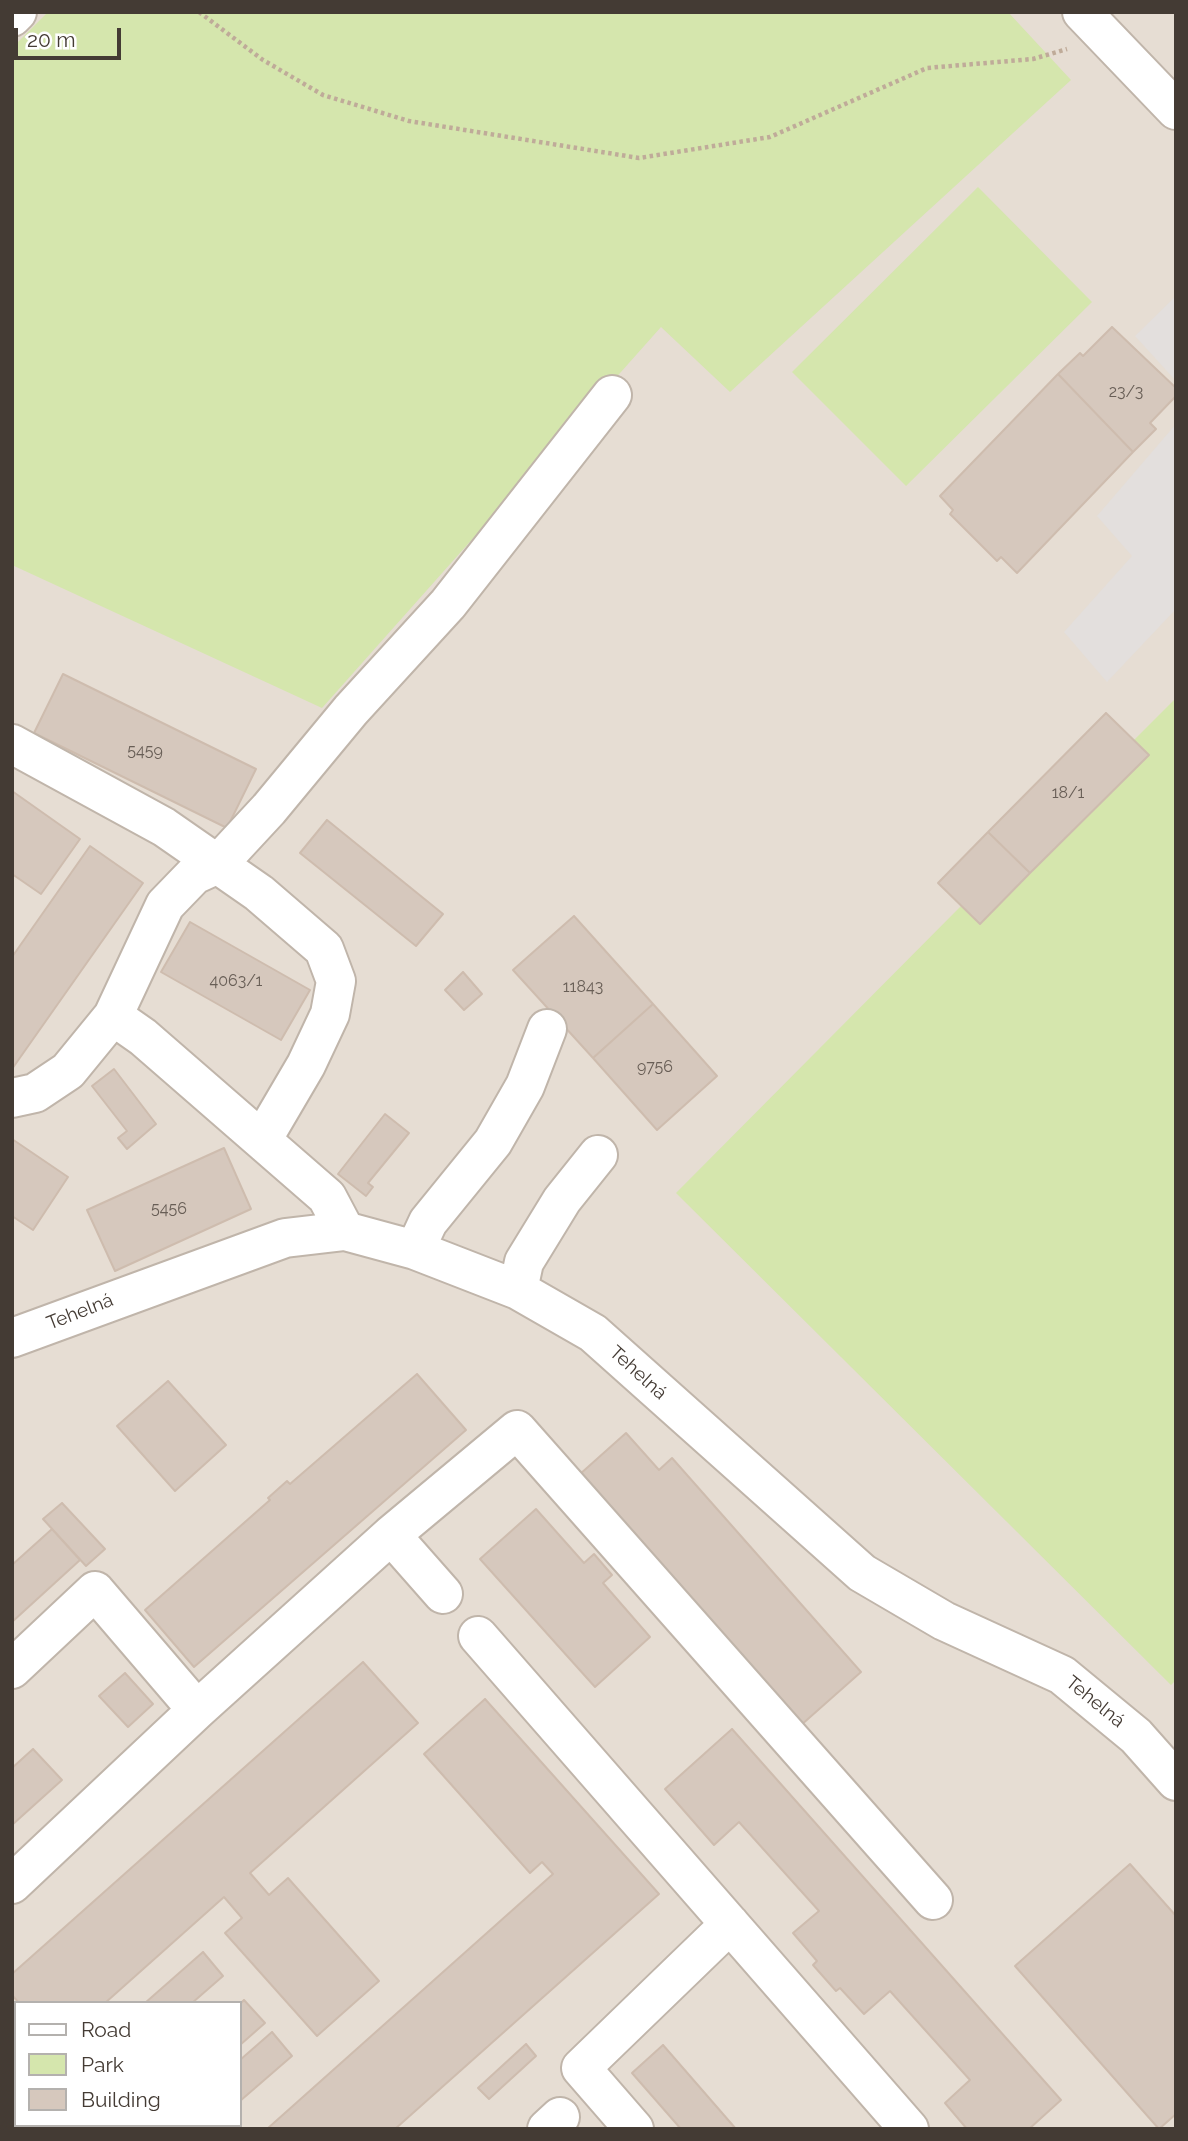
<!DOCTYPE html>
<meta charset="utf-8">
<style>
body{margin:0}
#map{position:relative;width:1188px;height:2141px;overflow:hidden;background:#f2ece5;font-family:Raleway,sans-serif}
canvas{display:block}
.frame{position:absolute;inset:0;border:14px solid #443b34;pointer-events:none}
.legend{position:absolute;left:14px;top:2001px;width:228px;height:126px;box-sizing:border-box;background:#fff;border:2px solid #b4b1ae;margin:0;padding:9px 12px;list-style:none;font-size:21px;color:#443b34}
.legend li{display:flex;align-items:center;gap:14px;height:35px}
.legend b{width:35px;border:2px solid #b4b1ae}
.scale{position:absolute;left:14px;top:28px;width:107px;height:32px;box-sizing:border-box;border:4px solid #443b34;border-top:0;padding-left:9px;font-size:21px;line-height:24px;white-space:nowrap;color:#443b34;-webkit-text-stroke:5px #fff;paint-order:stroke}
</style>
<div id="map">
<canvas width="1188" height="2141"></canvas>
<div class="frame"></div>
<ul class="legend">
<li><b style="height:9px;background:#fff"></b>Road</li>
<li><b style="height:19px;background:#d5e6ad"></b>Park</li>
<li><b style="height:19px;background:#d6c8bd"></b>Building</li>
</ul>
<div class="scale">20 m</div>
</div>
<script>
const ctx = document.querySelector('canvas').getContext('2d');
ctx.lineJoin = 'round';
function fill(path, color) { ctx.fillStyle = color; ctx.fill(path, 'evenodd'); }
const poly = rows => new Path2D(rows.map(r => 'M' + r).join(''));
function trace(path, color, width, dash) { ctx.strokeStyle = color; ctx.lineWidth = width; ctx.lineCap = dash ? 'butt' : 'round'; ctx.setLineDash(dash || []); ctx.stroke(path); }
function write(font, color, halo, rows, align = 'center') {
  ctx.font = font + ' Raleway,sans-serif'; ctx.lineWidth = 6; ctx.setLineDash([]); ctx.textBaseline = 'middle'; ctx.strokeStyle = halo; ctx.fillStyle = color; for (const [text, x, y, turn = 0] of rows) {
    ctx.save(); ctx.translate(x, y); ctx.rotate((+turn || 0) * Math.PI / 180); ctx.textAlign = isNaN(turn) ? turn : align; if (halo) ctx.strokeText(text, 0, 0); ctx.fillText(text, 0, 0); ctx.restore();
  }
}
fill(poly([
 [12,12,1176,12,1176,2129,12,2129],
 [16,2003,240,2003,240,2125,16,2125]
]), '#e6ddd3');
fill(poly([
 [48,12,1008,12,1071,80,730,392,661,327,322,708,12,565,12,48],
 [978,187,1092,302,906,486,792,372],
 [1176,698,1176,1680,1171,1685,676,1193,961,906,980,924,1148,755,1134,740]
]), '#d5e6ad');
fill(poly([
 [1176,296,1176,381,1135,336],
 [1176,424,1176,609,1107,682,1064,632,1132,556,1097,516]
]), '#e3dfdd');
const building = poly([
 [1112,327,1176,388,1176,396,1150,423,1156,429,1133,452,1058,374,1080,353,1083,356,1112,327],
 [1058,374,1133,452,1017,573,1001,557,997,561,950,514,953,510,940,496,1058,374],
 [63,674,256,769,227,828,34,733,63,674],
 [1106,713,1149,755,1030,873,988,832,1106,713],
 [12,791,80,839,41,894,12,874,12,791],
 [327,820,443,914,416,946,300,853,327,820],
 [988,832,1030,873,980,924,938,883,988,832],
 [90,846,143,883,12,1069,12,957,90,846],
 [574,916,653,1004,593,1058,513,970,574,916],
 [190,922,310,990,281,1040,161,972,190,922],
 [463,972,482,994,464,1010,445,990,463,972],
 [653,1004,717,1076,657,1130,593,1058,653,1004],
 [114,1069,156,1124,127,1149,118,1138,127,1131,92,1086,114,1069],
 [385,1114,409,1133,368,1183,373,1187,366,1196,338,1174,385,1114],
 [12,1139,68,1177,33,1230,12,1216,12,1139],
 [224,1148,251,1209,115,1271,87,1210,224,1148],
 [417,1374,466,1430,194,1667,145,1610,270,1500,268,1498,287,1481,290,1484,417,1374],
 [168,1381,226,1445,175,1491,117,1426,168,1381],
 [626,1433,659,1470,672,1458,861,1672,800,1726,579,1475,626,1433],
 [62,1503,105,1549,86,1566,43,1519,62,1503],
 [536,1509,584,1563,594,1554,612,1575,603,1583,650,1637,595,1687,480,1559,536,1509],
 [52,1529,80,1560,12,1622,12,1565,52,1529],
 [363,1662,418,1723,250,1873,269,1895,288,1878,379,1981,317,2036,225,1933,242,1918,224,1897,105,2003,19,2003,12,1995,12,1974,363,1662],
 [125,1673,153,1704,128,1727,99,1696,125,1673],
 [485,1699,659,1894,395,2129,267,2129,553,1874,542,1862,530,1873,424,1754,485,1699],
 [732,1729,1061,2100,1029,2129,967,2129,945,2103,970,2080,890,1991,864,2014,840,1988,836,1991,813,1965,817,1961,793,1933,819,1911,739,1822,714,1845,665,1789,732,1729],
 [33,1749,62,1780,12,1825,12,1768,33,1749],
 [1130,1864,1176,1916,1176,2114,1159,2129,1015,1966,1130,1864],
 [203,1952,223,1976,192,2003,145,2003,203,1952],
 [244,2000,265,2023,240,2045,240,2004,244,2000],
 [272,2032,292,2056,240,2101,240,2060,272,2032],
 [526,2044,536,2056,489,2099,478,2088,526,2044],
 [663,2045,736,2129,681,2129,632,2073,663,2045],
 [80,2125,158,2125,162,2129,83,2129,80,2125]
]);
fill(building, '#d6c8bd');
trace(building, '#cebcae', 2);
const minor = poly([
 [1082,12,1176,110],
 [12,17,17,12],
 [12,744,164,827,259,893,324,949,336,981,330,1014,306,1065,262,1140],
 [113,1016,165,905,194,875,218,864,269,809,351,710,448,604,612,395],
 [12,1098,35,1093,68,1071,113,1016,143,1037,327,1197,345,1231],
 [415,1250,428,1222,493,1142,525,1086,547,1029],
 [518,1290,524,1262,562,1200,598,1155],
 [12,1338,285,1238,345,1231,415,1250,518,1290,593,1333,862,1573,944,1621,1062,1675,1136,1736,1176,1781],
 [391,1535,517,1430,933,1900],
 [478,1636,909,2129],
 [12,1669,95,1591,197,1710,12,1884],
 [197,1710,391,1535,443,1594],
 [547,2129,560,2117],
 [634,2129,581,2068,730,1924]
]);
trace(minor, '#c0b5aa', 42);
trace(poly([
 [199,12,263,60,323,95,409,121,639,158,770,137,927,68,1033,59,1067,49]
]), '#bfab99', 4.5, [3.5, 3.5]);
trace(minor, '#fff', 38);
write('16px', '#685e56', null, [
 ["23/3",1126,392],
 ["5459",145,751],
 ["18/1",1068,793],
 ["4063/1",236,981],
 ["11843",583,987],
 ["9756",655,1067],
 ["5456",169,1209]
]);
write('19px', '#443b34', '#fff', [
 ["Tehelná",80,1312,-21],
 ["Tehelná",638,1373,42],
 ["Tehelná",1095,1702,39]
]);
</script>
